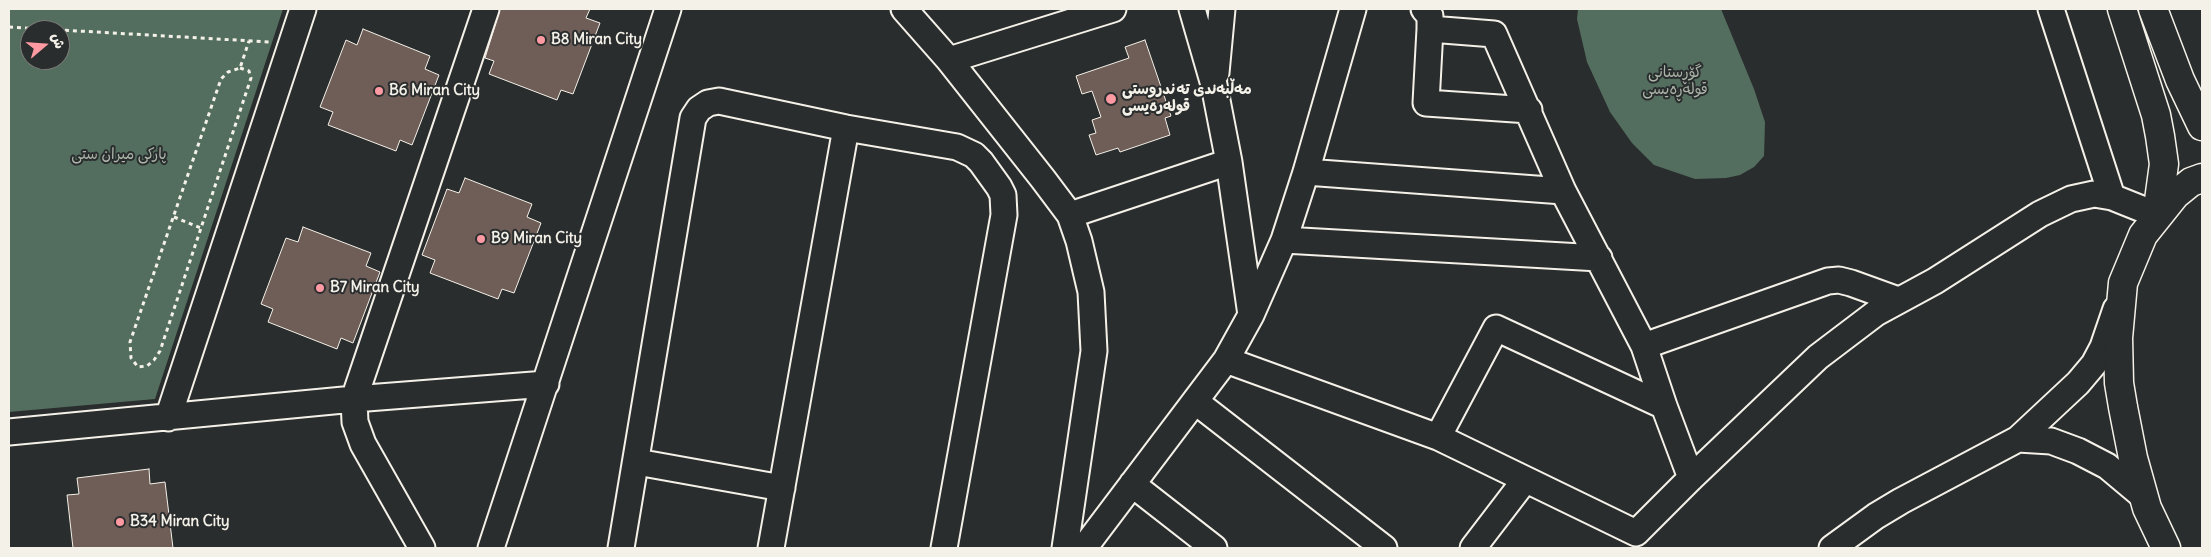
<!DOCTYPE html>
<meta charset="utf-8">
<style>
body{margin:0}
#map{position:relative;width:2211px;height:557px;overflow:hidden;background:#2a2d2e;font-family:Delius,"Playpen Sans Arabic",sans-serif}
canvas{display:block}
.frame{position:absolute;inset:0;border:10px solid #f4f1e8;pointer-events:none}
.north{position:absolute;left:20px;top:20px;width:50px;height:50px;box-sizing:border-box;background:#2a2d2e;border:1px solid #7b7b78;border-radius:50%;rotate:72deg;font-size:14px;font-weight:700;line-height:20px;text-align:center;color:#f4f1e8}
.north::after{content:'';display:block;margin:auto;width:18px;height:22px;background:#ff9aa2;clip-path:polygon(50% 0,100% 100%,50% 72%,0 100%)}
</style>
<div id="map">
<canvas width="2211" height="557"></canvas>
<div class="frame"></div>
<div class="north">ش</div>
</div>
<script>
const ctx = document.querySelector('canvas').getContext('2d');
ctx.lineJoin = 'round';
function fill(path, color) { ctx.fillStyle = color; ctx.fill(path, 'evenodd'); }
const poly = rows => new Path2D(rows.map(r => 'M' + r).join(''));
function trace(path, color, width, dash) { ctx.strokeStyle = color; ctx.lineWidth = width; ctx.lineCap = dash ? 'butt' : 'round'; ctx.setLineDash(dash || []); ctx.stroke(path); }
function write(font, color, halo, rows, align = 'center') {
  ctx.font = font + ' Delius,"Playpen Sans Arabic",sans-serif'; ctx.lineWidth = 4; ctx.setLineDash([]); ctx.textBaseline = 'middle'; ctx.strokeStyle = halo; ctx.fillStyle = color; for (const [text, x, y, turn = 0] of rows) {
    ctx.save(); ctx.translate(x, y); ctx.rotate((+turn || 0) * Math.PI / 180); ctx.textAlign = isNaN(turn) ? turn : align; if (halo) ctx.strokeText(text, 0, 0); ctx.fillText(text, 0, 0); ctx.restore();
  }
}
fill(poly([
 [9,9,283,9,155,399,9,412],
 [30,30,60,30,60,60,30,60],
 [1578,9,1721,9,1754,89,1765,122,1764,156,1754,167,1740,175,1726,178,1695,179,1654,165,1632,143,1610,112,1587,62,1577,19]
]), '#536e5e');
const building = poly([
 [500,9,590,9,586,18,600,23,573,94,561,90,557,100,489,74,494,61,485,58,500,9],
 [363,29,430,56,425,69,439,75,412,145,400,140,396,151,328,125,333,112,320,107,346,40,357,45,363,29],
 [1145,40,1171,116,1165,118,1170,135,1120,152,1118,148,1096,155,1089,135,1096,133,1092,120,1101,117,1092,91,1082,94,1076,76,1129,58,1125,47,1145,40],
 [465,178,532,204,527,217,541,223,514,293,502,289,498,299,430,273,435,260,422,255,447,189,459,193,465,178],
 [303,227,371,253,366,266,380,272,353,343,341,338,337,349,268,322,273,309,261,304,286,238,298,242,303,227],
 [149,469,150,484,165,482,173,548,73,548,67,495,79,494,77,478,149,469]
]);
fill(building, '#6f5e58');
trace(building, '#f4f1e8', 1);
const minor = poly([
 [904,9,949,60,1043,179,1070,215,1079,241,1091,292,1094,351,1065,548],
 [1192,9,1214,85,1229,162,1251,315],
 [1424,9,1430,16,1430,29,1494,34,1563,191,1644,346,1664,406,1691,478],
 [2051,9,2112,197],
 [1430,29,1426,103,1529,110],
 [949,60,1113,9],
 [1216,73,1222,9],
 [1306,172,1563,191],
 [1070,215,1229,162],
 [1284,240,1599,258],
 [1644,346,1828,281,1839,280,1851,283,1898,300],
 [1226,360,1438,437,1636,533,1691,478,1818,357,1876,313,1935,281,2040,214,2071,199,2094,194,2112,197,2157,215],
 [1196,402,1384,548],
 [168,418,303,9],
 [9,432,354,399,546,384],
 [1438,437,1496,328,1664,406],
 [2018,439,2051,441,2078,451,2107,466,2144,497],
 [637,462,782,488],
 [1132,484,1214,548],
 [422,548,363,444,355,422,354,399,486,9],
 [491,548,668,9],
 [621,548,693,118,699,109,708,103,719,101,846,128,957,147,974,155,981,162,999,187,1003,195,1004,215,944,548],
 [771,548,846,128],
 [1084,548,1226,360,1251,315,1284,240,1306,172,1353,9],
 [1473,548,1525,480],
 [1832,548,1876,516,1901,501,2018,439,2078,383,2094,364,2103,347,2116,309]
]);
const major = poly([
 [2122,9,2156,115,2160,136,2164,164,2157,215],
 [2153,9,2180,80,2202,126],
 [2166,548,2147,508,2133,458,2123,407,2119,383,2118,338,2123,283,2143,235,2175,195,2191,182,2202,178]
]);
trace(minor, '#f4f1e8', 29);
trace(major, '#f4f1e8', 31);
trace(poly([
 [9,27,270,42],
 [240,68,249,71,251,78,160,351,154,360,147,366,138,367,131,358,130,342,221,79,228,72,240,68,249,41],
 [174,217,201,228]
]), '#f4f1e8', 3, [4, 4]);
trace(minor, '#2a2d2e', 25);
trace(major, '#2a2d2e', 28);
for (const [x, y, r, color] of [
 [541,40,5,"#ff9aa2"],
 [379,91,5,"#ff9aa2"],
 [1111,99,6,"#ff9aa2"],
 [481,239,5,"#ff9aa2"],
 [320,288,5,"#ff9aa2"],
 [120,522,5,"#ff9aa2"]
]) { const dot = new Path2D(); dot.arc(x, y, r, 0, 2 * Math.PI); ctx.fillStyle = color; ctx.fill(dot); trace(dot, '#2a2d2e', 2); }
write('bold 15px', '#f4f1e8', '#2a2d2e', [
 ["B8 Miran City",551,40],
 ["مەڵبەندی تەندروستی",1122,90],
 ["قولەرەیسی",1122,107],
 ["B6 Miran City",389,91],
 ["B9 Miran City",491,239],
 ["B7 Miran City",330,288],
 ["B34 Miran City",130,522]
], 'left');
write('15px', '#acb6aa', '#2a2d2e', [
 ["گۆڕستانی",1675,73],
 ["قولەڕەیسی",1675,90],
 ["پارکی میران ستی",119,155]
]);
</script>
